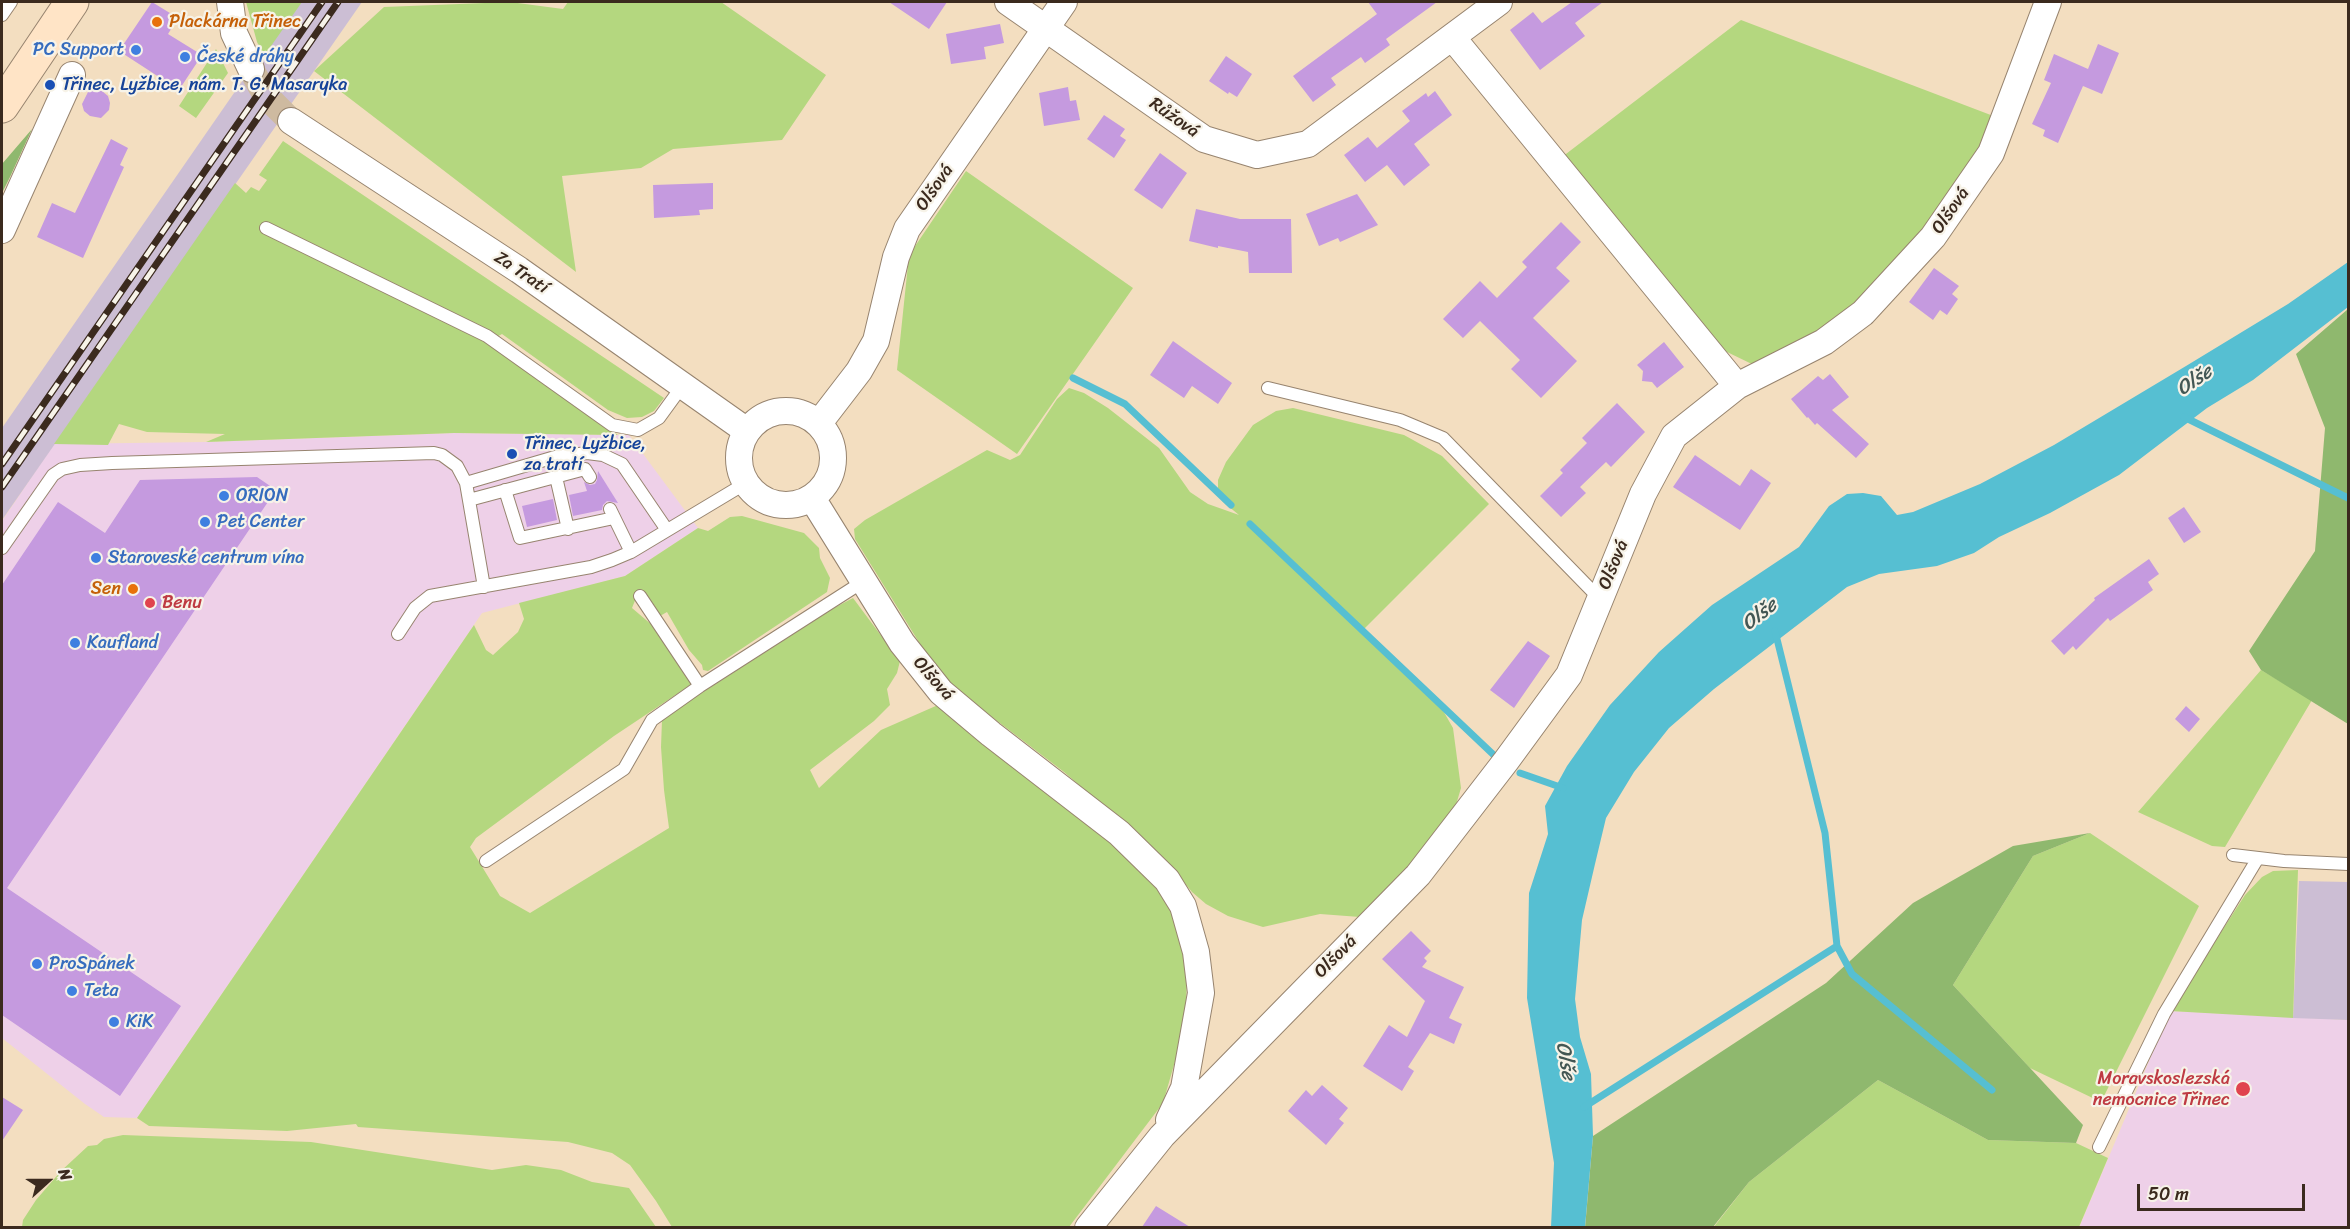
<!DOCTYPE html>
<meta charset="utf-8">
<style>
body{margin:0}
#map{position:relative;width:2350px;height:1229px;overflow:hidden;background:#f3dec0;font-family:Sriracha,sans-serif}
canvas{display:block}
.frame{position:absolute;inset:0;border:3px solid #3b2a1e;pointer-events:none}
.north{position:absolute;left:18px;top:1151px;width:60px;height:60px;-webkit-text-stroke:4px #f7f3e8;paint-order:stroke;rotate:69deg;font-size:16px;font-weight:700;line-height:24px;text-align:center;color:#3b2a1e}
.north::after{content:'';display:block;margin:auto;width:21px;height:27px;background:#3b2a1e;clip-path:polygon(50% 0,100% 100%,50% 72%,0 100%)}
.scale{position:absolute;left:2137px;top:1184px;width:168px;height:27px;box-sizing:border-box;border:3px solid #3b2a1e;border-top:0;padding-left:8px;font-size:18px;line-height:21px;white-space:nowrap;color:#3b2a1e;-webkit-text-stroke:4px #f7f3e8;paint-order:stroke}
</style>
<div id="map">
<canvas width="2350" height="1229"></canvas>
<div class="frame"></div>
<div class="north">N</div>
<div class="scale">50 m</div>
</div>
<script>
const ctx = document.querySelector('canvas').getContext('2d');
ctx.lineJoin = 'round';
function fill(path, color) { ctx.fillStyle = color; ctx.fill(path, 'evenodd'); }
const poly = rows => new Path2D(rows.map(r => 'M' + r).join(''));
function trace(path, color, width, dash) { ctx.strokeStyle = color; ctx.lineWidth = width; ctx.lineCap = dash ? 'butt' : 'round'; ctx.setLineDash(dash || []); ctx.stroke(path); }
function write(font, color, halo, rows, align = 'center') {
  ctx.font = font + ' Sriracha,sans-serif'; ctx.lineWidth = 4.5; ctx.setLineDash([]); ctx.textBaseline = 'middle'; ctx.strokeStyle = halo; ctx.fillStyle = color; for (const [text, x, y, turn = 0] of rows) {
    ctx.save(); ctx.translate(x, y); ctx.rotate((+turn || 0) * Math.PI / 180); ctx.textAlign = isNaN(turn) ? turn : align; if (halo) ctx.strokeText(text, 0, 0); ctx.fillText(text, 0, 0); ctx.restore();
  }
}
fill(poly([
 [454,433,629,435,698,528,625,576,482,613,137,1118,104,1117,85,1104,2,1038,2,521,54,444,206,442],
 [2170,1011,2348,1020,2348,1227,2079,1228]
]), '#eed0e8');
fill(poly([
 [297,2,362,2,2,520,2,428],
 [2299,881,2348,882,2348,1020,2293,1018]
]), '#ccbed4');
fill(poly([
 [246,2,302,2,264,56,257,42],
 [510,2,563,9,568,2,721,2,826,75,782,140,673,149,641,168,562,176,576,272,314,71,384,7],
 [1741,20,1996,117,1977,158,1907,252,1859,309,1758,367,1725,351,1562,157],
 [216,49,228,73,196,118,179,106],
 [283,141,664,398,654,411,642,417,627,418,608,410,502,334,486,343,618,435,454,433,206,442,225,434,147,432,119,424,108,445,54,444,235,183,246,193,251,187,259,191,267,180,259,175],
 [966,171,1133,288,1017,454,897,370,909,255],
 [1069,388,1084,393,1108,408,1159,448,1190,492,1208,504,1239,515,1222,501,1218,488,1218,480,1226,462,1253,425,1276,411,1293,408,1404,435,1442,456,1489,504,1362,631,1437,700,1453,728,1461,788,1453,815,1413,864,1360,917,1320,914,1263,927,1228,916,1206,904,1192,892,1165,859,1064,772,958,691,944,677,930,660,855,539,854,529,865,520,987,450,1010,460,1020,455,1057,399],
 [742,516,804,533,819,548,820,558,830,578,827,592,708,671,703,670,702,665,689,650,667,612,660,616,636,598,632,608,652,625,692,684,614,736,476,838,470,847,500,896,530,913,669,828,664,790,661,747,662,720,689,701,834,608,853,598,900,661,897,673,887,689,890,705,874,721,810,770,819,788,881,730,938,705,1145,869,1168,899,1182,934,1187,971,1186,1009,1180,1044,1163,1103,1069,1227,672,1227,656,1201,630,1165,612,1153,568,1142,358,1127,356,1124,287,1131,149,1126,137,1118,474,625,486,650,493,655,518,632,524,619,519,603,625,576,698,528,708,531,730,517],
 [2261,670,2312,700,2225,847,2212,846,2138,812],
 [2090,833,2199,906,2101,1102,2030,1068,1953,985,2033,856],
 [2298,870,2293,1018,2170,1011,2245,895,2262,877,2273,871],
 [1878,1080,1988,1140,2076,1143,2108,1158,2079,1227,1713,1228,1749,1182],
 [123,1135,311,1142,492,1170,526,1165,561,1170,592,1182,629,1188,656,1227,22,1227,23,1220,36,1200,61,1171,88,1146,97,1145,104,1139]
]), '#b4d77f');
fill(poly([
 [32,129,10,177,2,193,2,164],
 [2348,309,2348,724,2261,670,2249,651,2315,551,2325,428,2296,354],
 [2090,833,2033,856,1953,985,2083,1125,2076,1143,1988,1140,1878,1080,1749,1182,1713,1227,1585,1228,1593,1136,1826,983,1913,903,2013,846]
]), '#8fb86e');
fill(poly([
 [2348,262,2348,307,2253,380,2207,408,2119,475,2050,513,1999,537,1974,553,1937,566,1879,574,1847,587,1714,689,1669,728,1634,772,1606,818,1595,864,1582,920,1575,999,1580,1037,1591,1074,1593,1136,1585,1227,1551,1227,1554,1163,1527,998,1529,893,1548,834,1545,806,1567,766,1610,705,1659,652,1712,605,1799,547,1829,506,1847,494,1863,493,1881,496,1897,515,1913,512,1980,484,2054,445,2186,366,2288,304]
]), '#56bfd2');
trace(poly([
 [1073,378,1125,404,1231,505],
 [2184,417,2348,498],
 [1250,524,1498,759],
 [1520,773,1563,788],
 [1837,946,1852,974,1992,1090],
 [1584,1107,1837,946,1825,833,1775,631]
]), '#56bfd2', 7);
fill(poly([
 [152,2,178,18,168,34,202,55,179,90,119,51],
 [889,2,947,2,929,29],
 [1368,2,1437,2,1386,39,1390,45,1365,63,1361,57,1331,78,1336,85,1313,102,1293,76,1377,14],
 [1572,2,1603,2,1575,23,1585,36,1540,70,1510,30,1533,12,1542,23],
 [1000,24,1004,43,984,47,986,59,951,64,946,34],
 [2098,44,2119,53,2102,94,2083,86,2058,143,2043,136,2045,130,2032,124,2051,83,2044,80,2054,54,2088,69],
 [1226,56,1252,74,1237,97,1229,92,1228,94,1209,81],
 [1068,87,1070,101,1076,100,1080,120,1044,126,1039,93],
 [95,90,102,91,108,96,110,103,109,110,101,118,90,116,84,111,82,104,88,92],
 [1435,91,1452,115,1414,144,1430,165,1404,186,1387,165,1365,182,1344,155,1368,137,1377,148,1410,121,1402,111,1426,93,1428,97],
 [1104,115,1125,129,1120,136,1126,140,1114,158,1087,139],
 [111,139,128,148,120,165,124,167,83,258,37,237,52,203,75,213],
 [1160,153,1187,173,1162,209,1134,190],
 [713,183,713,209,699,210,700,215,654,218,653,185],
 [1357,194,1378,225,1340,242,1338,238,1319,246,1306,214],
 [1196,209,1240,219,1291,219,1292,273,1249,273,1248,252,1218,246,1218,248,1189,241],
 [1561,222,1581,242,1556,268,1570,281,1533,318,1577,361,1541,398,1511,369,1520,360,1480,321,1463,338,1443,319,1480,281,1497,298,1527,267,1522,262],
 [1934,268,1959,286,1952,294,1958,299,1947,315,1940,310,1933,320,1909,302],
 [1173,341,1232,383,1218,404,1192,386,1184,398,1150,375],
 [1664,342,1684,367,1657,388,1652,382,1642,381,1643,371,1637,365],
 [1830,374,1849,397,1832,410,1869,444,1856,458,1817,423,1815,425,1808,417,1807,418,1791,399,1818,376,1823,380],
 [1617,403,1645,432,1611,467,1606,462,1580,487,1586,493,1561,517,1540,496,1563,473,1560,470,1587,443,1582,438],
 [1695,455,1740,486,1751,469,1771,483,1740,530,1673,487],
 [598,471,618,503,607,501,603,505,602,510,573,516,569,495,587,491,584,482,590,485,595,484,597,480],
 [257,477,276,490,7,888,181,1006,120,1096,2,1015,2,585,58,502,105,533,140,480],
 [553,499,557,520,527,527,522,506],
 [2184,507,2201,532,2184,543,2168,518],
 [2149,559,2159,574,2148,582,2153,590,2110,621,2108,618,2076,650,2073,646,2064,655,2051,641,2095,600,2094,598],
 [1528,641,1550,656,1514,708,1490,690],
 [2186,706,2200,719,2189,732,2175,719],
 [1411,931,1431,951,1424,958,1427,961,1422,967,1464,987,1449,1018,1462,1024,1454,1044,1430,1033,1408,1067,1414,1071,1402,1091,1363,1066,1389,1025,1407,1037,1425,1001,1382,959],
 [1322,1085,1348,1108,1339,1119,1344,1123,1326,1145,1288,1111,1306,1090,1312,1096],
 [2,1097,23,1110,2,1141],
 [1156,1206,1190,1227,1142,1227]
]), '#c59adf');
trace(poly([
 [251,69,266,96,291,121]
]), '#cebaa0', 26, [26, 13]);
const lane = poly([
 [2,15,11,2],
 [266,228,487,336,612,425,638,430,659,418,683,385],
 [1268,388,1400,420,1443,438,1600,599],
 [556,477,568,529],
 [466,483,555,457,587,453,603,455,622,464,667,530],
 [505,490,520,538,614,518],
 [469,500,585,469,590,477],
 [610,509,631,552],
 [2,548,53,475,62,469,80,465,112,463,434,453,442,455,457,466,466,483,484,587],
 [640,596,700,686],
 [398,634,415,608,430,596,591,567,612,560,631,552,746,483],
 [2233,855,2284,861,2348,864],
 [486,861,624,769,652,720,700,686,864,581],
 [2099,1147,2164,1014,2258,858]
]);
const street = poly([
 [230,2,234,33,251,69],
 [1008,2,1204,139,1257,155,1308,144,1499,2],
 [1452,37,1737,386],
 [291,121,519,270,747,431],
 [2,230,72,75],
 '739 458a47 47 0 1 1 94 0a47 47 0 1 1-94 0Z',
 [819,423,859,371,876,341,896,257,907,229,1064,2],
 [812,498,902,643,941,692,991,734,1119,833,1167,880,1183,906,1196,952,1201,993,1184,1088,1169,1120],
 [1088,1228,1162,1136,1418,875,1506,761,1569,675,1643,494,1674,436,1737,386,1824,342,1863,313,1933,237,1991,153,2048,2]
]);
const secondary = poly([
 [2,106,72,2]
]);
trace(lane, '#97846f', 14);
trace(street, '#97846f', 28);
trace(secondary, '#97846f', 35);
trace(lane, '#fff', 12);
trace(street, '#fff', 26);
trace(secondary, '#ffe4c6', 33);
const rail = poly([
 [2,464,322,2],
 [2,487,338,2]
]);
trace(rail, '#3b2a1e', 7);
trace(rail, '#f7f3e8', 4.5, [14]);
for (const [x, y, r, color] of [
 [157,22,6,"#e8710a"],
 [136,50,6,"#3f7fe0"],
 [185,57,6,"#3f7fe0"],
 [50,85,6,"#1a4fb4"],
 [512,454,6,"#1a4fb4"],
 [224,496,6,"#3f7fe0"],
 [205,522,6,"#3f7fe0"],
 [96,558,6,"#3f7fe0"],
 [133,589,6,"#e8710a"],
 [150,603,6,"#e0444e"],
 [75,643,6,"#3f7fe0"],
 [37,964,6,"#3f7fe0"],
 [72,991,6,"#3f7fe0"],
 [114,1022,6,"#3f7fe0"],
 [2243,1089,8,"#e0444e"]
]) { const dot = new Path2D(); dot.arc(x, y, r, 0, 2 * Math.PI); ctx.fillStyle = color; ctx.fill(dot); trace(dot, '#f7f3e8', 2); }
write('18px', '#c56008', '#f7f3e8', [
 ["Plackárna Třinec",169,22],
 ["Sen",121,589,"right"]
], 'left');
write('18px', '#366cbe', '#f7f3e8', [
 ["PC Support",124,50,"right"],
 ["České dráhy",197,57],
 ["ORION",236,496],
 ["Pet Center",217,522],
 ["Staroveské centrum vína",108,558],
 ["Kaufland",87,643],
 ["ProSpánek",49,964],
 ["Teta",84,991],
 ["KiK",126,1022]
], 'left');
write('18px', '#164399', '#f7f3e8', [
 ["Třinec, Lyžbice, nám. T. G. Masaryka",62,85],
 ["Třinec, Lyžbice,",524,444],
 ["za tratí",524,465]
], 'left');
write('18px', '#3b2a1e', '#f7f3e8', [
 ["Růžová",1174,118,35],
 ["Olšová",935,188,-55],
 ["Olšová",1951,211,-55],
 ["Za Tratí",521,273,34],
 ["Olšová",1614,565,-68],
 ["Olšová",933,679,49],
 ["Olšová",1336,957,-45]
]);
write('18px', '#be3a42', '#f7f3e8', [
 ["Benu",162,603],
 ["Moravskoslezská",2230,1079,"right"],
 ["nemocnice Třinec",2230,1100,"right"]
], 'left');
write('italic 20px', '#435754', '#f7f3e8', [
 ["Olše",2195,381,-34],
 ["Olše",1760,615,-38],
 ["Olše",1565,1061,80]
]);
</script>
